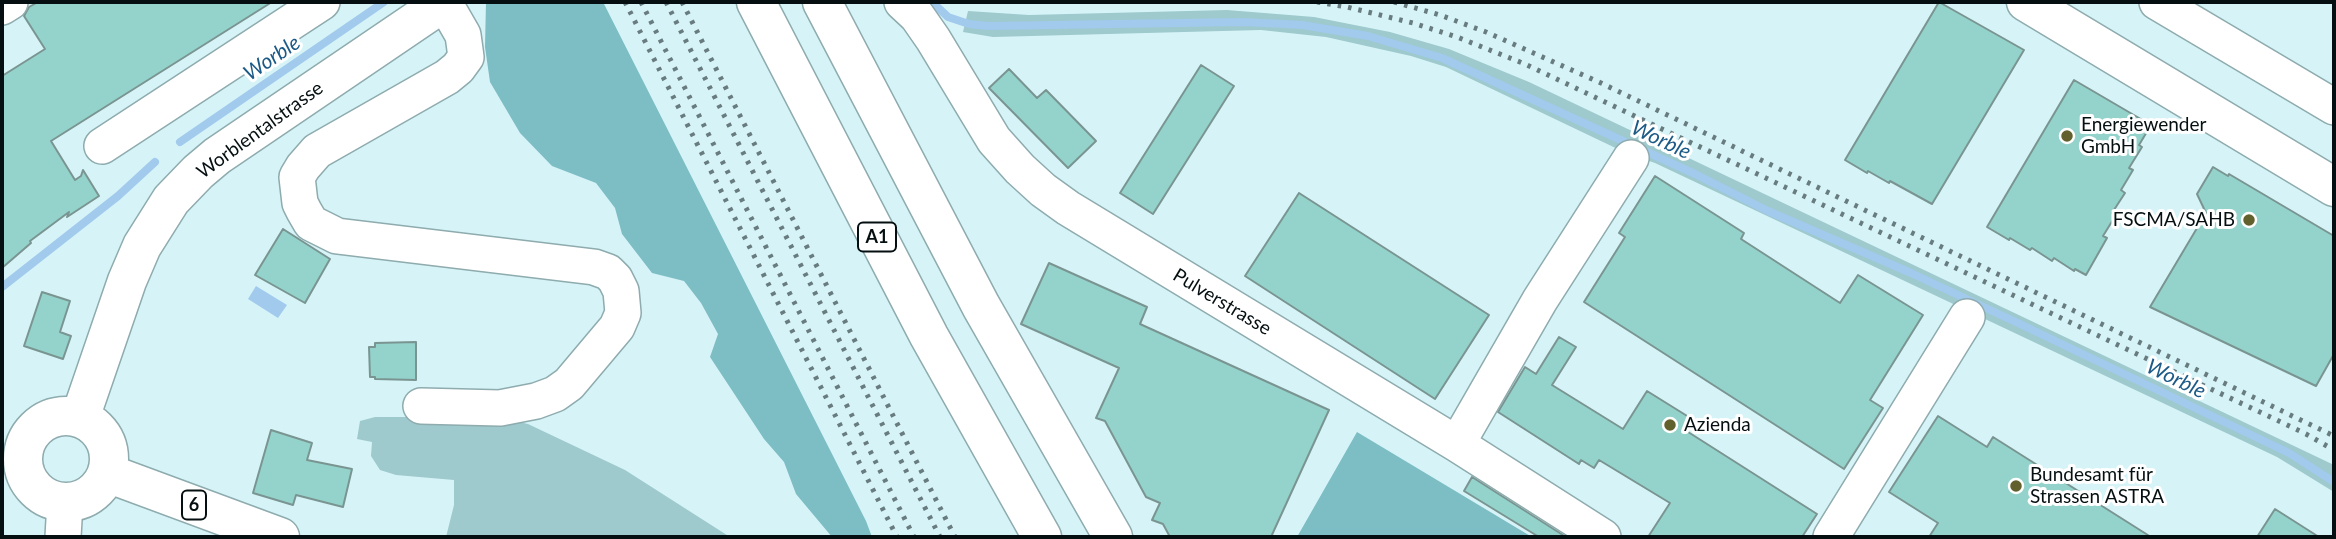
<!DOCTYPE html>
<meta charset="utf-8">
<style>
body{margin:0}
#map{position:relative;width:2336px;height:539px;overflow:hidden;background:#d6f4f8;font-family:Lato,sans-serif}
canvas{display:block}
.frame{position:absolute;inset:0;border:4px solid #050f11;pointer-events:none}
</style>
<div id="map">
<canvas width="2336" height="539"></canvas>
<div class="frame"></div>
</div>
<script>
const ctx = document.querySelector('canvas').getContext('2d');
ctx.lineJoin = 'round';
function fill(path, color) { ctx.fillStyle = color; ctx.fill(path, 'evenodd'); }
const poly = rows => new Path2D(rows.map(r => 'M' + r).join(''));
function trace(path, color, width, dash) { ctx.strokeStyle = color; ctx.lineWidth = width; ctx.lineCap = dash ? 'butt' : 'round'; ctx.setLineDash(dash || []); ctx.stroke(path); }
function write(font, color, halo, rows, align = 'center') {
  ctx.font = font + ' Lato,sans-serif'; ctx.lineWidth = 6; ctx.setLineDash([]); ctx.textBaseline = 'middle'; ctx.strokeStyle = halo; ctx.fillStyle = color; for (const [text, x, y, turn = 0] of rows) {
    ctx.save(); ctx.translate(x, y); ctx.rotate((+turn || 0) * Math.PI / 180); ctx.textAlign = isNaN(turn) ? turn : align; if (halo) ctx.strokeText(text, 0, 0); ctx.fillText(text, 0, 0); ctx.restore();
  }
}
fill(poly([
 [1227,10,1314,17,1390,32,1449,49,1529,82,2334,465,2334,492,2277,457,1655,163,1626,153,1446,67,1411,56,1326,37,1261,30,993,37,963,32,968,11,1029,15],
 [375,417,498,417,528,424,625,470,730,537,446,537,454,505,454,480,396,475,380,470,371,456,372,442,357,439,360,421]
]), '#9ec9cd');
fill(poly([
 [486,2,603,2,866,521,872,537,832,537,796,494,784,462,764,439,710,357,718,334,701,303,684,281,652,273,622,234,615,208,596,183,552,166,520,133,490,82,485,47],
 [1357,432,1532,537,1297,537]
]), '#7dbdc4');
fill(poly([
 [256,286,287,305,278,318,248,299]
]), '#a1caed');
trace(poly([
 [932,2,948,17,969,24,988,26,1243,22,1302,25,1368,36,1442,58,1695,174,1768,211,1911,273,2020,324,2289,453,2334,482],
 [180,142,384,2],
 [2,287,118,196,155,162]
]), '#a1caed', 8);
const building = poly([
 [38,2,272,2,51,141,75,180,81,176,83,170,99,196,67,217,69,212,30,241,31,243,2,268,2,76,45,49,24,16,29,7,38,2],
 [1939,2,2024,50,1932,204,1890,181,1889,183,1868,171,1867,173,1845,160,1939,2],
 [1201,65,1234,86,1153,214,1120,193,1201,65],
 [1009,69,1037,98,1046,90,1096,141,1068,168,989,88,1009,69],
 [2074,80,2151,125,2139,145,2142,147,2129,168,2133,170,2121,190,2125,193,2112,213,2116,215,2103,236,2107,238,2086,275,2075,269,2074,271,2054,258,2052,261,2032,248,2030,250,2010,238,2009,240,1987,227,2074,80],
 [2213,167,2228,176,2229,174,2334,236,2334,354,2316,386,2150,307,2206,213,2197,194,2213,167],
 [1655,176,1744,233,1741,239,1840,303,1858,275,1923,315,1870,400,1883,408,1844,469,1584,302,1625,237,1619,233,1655,176],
 [1299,193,1489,315,1435,399,1245,276,1299,193],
 [283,229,330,259,305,303,255,275,283,229],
 [1049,263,1147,307,1140,324,1329,410,1271,537,1170,537,1163,524,1152,520,1160,503,1146,497,1105,421,1096,418,1119,368,1021,324,1049,263],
 [42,292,70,301,60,332,71,336,63,359,24,346,42,292],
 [1559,337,1576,347,1552,385,1623,429,1647,391,1692,419,1685,430,1817,514,1802,537,1648,537,1670,503,1599,460,1594,468,1581,460,1579,464,1498,412,1525,367,1536,374,1559,337],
 [416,342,416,380,375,379,375,377,370,377,369,347,375,347,375,343,416,342],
 [1938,416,1987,447,1993,437,2151,537,1929,537,1938,523,1889,492,1938,416],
 [271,430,312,443,307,460,352,469,343,507,296,495,293,505,253,493,271,430],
 [1472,477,1566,537,1539,537,1464,491,1472,477],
 [2275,509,2319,537,2257,537,2275,509]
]);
fill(building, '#94d3cb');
trace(building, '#7a9591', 2);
const minor = poly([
 [902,2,917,16,933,39,994,140,1020,169,1043,190,1068,208,1457,444,1603,537],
 [2157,2,2334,107],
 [2,7,10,2],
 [102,146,322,2],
 [421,406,500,408,536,401,555,394,569,384,617,327,623,313,621,291,615,279,608,272,594,267,337,236,311,223,304,211,300,203,297,177,303,167,317,151,447,77,458,68,466,57,463,35,444,2],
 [1457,444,1540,300,1631,158],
 [63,537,65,502],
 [1831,537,1967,317]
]);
const major = poly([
 [2026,2,2334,187],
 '23 459a43 43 0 1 1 86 0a43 43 0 1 1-86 0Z',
 [80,418,127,281,142,246,171,200,198,172,217,156,444,2],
 [107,473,280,537]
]);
const highway = poly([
 [756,2,929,336,1042,537],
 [822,2,981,306,1113,537]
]);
trace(minor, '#8eabae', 38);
trace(major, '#8eabae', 41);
trace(highway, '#8eabae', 41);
trace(minor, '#fff', 35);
trace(major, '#fff', 38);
trace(highway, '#fff', 38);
trace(poly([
 [625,2,897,537],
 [641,2,914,537],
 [666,2,940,537],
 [682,2,955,537],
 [1317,2,1347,7,1413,23,1457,37,1525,64,2306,434,2334,450],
 [1394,2,1440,15,1486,32,1601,83,2334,436]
]), '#687b7e', 5, [3.5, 7]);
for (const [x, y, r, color] of [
 [2067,136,7,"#62612e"],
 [2249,220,7,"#62612e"],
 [1670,425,7,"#62612e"],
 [2016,486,7,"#62612e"]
]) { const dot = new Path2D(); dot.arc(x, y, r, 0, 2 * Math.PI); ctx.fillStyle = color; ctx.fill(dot); trace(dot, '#fff', 2.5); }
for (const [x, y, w] of [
 [877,237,38],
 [194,505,24]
]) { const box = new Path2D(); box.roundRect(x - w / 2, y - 14.5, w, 29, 5); ctx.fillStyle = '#fff'; ctx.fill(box); trace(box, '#050f11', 2); }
write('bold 18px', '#050f11', null, [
 ["A1",877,237],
 ["6",194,505]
]);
write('19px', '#050f11', '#fff', [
 ["Energiewender",2081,125],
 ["GmbH",2081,147],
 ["FSCMA/SAHB",2235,220,"right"],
 ["Azienda",1684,425],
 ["Bundesamt für",2030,475],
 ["Strassen ASTRA",2030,497]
], 'left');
write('19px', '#050f11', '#fff', [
 ["Worblentalstrasse",260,130,-36],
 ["Pulverstrasse",1222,302,31]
]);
write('italic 21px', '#1c5a87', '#fff', [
 ["Worble",272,58,-34],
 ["Worble",1661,140,25],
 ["Worble",2176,379,26]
]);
</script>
